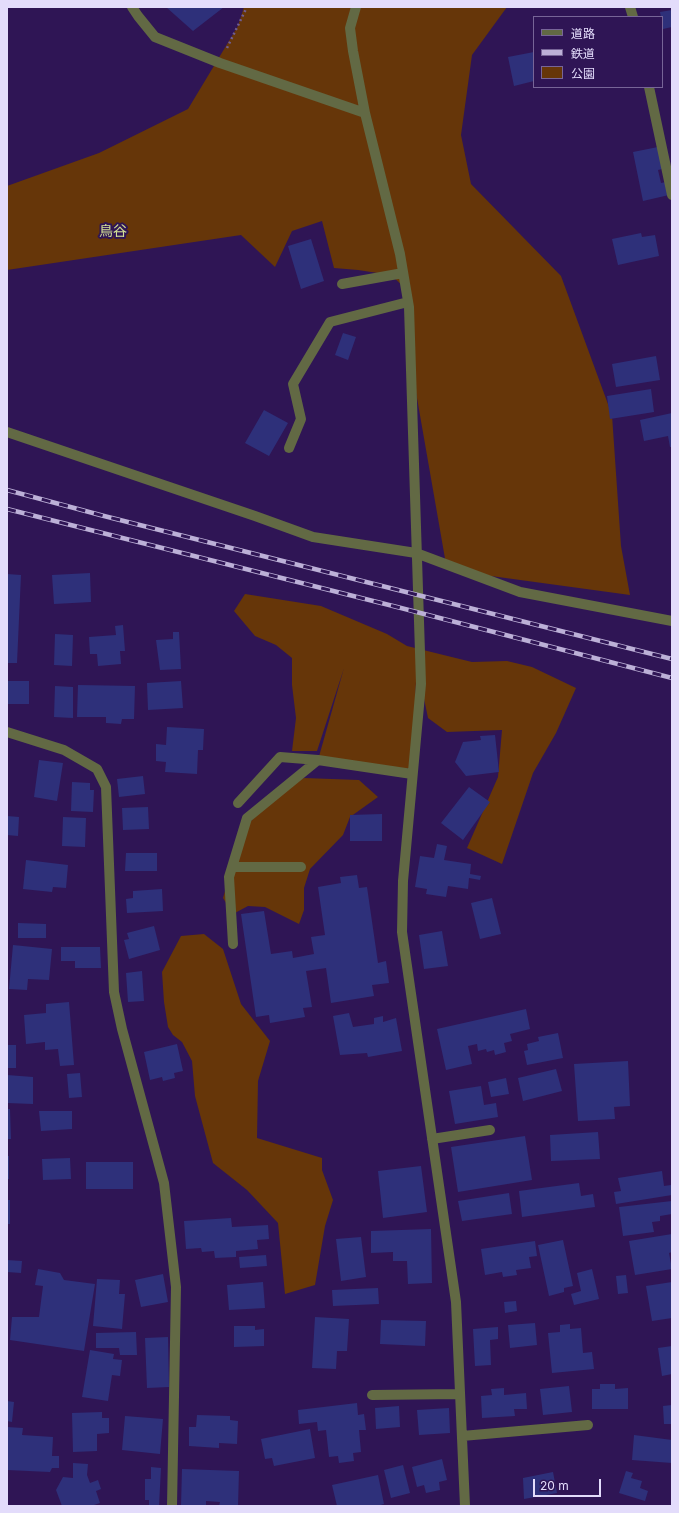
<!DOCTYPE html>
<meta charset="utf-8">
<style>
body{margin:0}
#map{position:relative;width:679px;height:1513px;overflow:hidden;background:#2f1555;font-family:Inter,"Noto Sans JP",sans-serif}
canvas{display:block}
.frame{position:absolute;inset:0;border:8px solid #e3dcfb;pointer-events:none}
.legend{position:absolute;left:533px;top:16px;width:130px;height:72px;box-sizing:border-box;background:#2f1555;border:1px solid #776597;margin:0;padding:5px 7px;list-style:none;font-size:12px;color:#e3dcfb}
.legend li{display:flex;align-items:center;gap:8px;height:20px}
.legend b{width:20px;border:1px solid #776597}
.scale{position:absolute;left:533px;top:1479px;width:68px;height:18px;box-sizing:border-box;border:2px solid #e3dcfb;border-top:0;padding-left:5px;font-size:12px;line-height:14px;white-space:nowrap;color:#e3dcfb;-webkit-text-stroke:3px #2f1555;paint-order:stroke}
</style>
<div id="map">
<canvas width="679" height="1513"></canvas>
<div class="frame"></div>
<ul class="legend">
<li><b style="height:5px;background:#626944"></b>道路</li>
<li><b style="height:5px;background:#bcb0d7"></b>鉄道</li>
<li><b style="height:11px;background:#663609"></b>公園</li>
</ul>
<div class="scale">20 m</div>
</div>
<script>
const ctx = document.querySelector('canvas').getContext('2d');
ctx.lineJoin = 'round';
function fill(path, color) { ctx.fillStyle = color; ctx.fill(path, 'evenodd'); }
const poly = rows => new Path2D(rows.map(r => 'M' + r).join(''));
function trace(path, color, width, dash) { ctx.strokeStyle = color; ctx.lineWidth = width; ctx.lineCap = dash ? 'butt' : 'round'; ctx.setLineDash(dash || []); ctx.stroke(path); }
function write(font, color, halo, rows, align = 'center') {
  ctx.font = font + ' Inter,"Noto Sans JP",sans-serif'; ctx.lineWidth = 4; ctx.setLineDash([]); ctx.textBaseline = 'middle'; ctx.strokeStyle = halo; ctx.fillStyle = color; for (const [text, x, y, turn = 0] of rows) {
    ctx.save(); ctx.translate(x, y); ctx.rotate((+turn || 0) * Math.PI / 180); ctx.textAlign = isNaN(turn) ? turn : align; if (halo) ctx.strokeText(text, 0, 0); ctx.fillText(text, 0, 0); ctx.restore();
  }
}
fill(poly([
 [244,7,507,7,472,55,461,135,471,184,561,276,612,415,621,546,630,595,447,570,410,358,406,289,391,275,358,270,334,268,322,221,292,231,275,267,241,235,7,270,7,186,99,153,188,109,238,26],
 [245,594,321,606,387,634,407,646,472,662,507,661,532,667,576,688,556,733,533,773,502,864,467,848,498,777,502,730,447,732,428,718,421,684,416,681,413,769,318,760,344,668,317,751,292,751,296,718,292,685,292,658,276,645,255,636,234,611],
 [304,778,359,780,378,797,350,817,343,835,310,869,304,888,304,910,299,924,265,907,248,906,233,914,223,898,232,867,249,823,282,789],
 [204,934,223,949,241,1004,270,1041,258,1081,257,1138,322,1158,322,1170,333,1200,325,1226,315,1285,285,1294,278,1223,247,1190,213,1163,195,1096,192,1061,182,1042,173,1035,168,1027,164,1002,162,972,181,936]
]), '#663609');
fill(poly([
 [166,7,224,7,193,31],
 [672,10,672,27,663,29,662,17,661,17,660,12],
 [534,52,534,81,514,86,508,57],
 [658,147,662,169,658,170,661,183,666,182,669,195,643,201,633,152],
 [641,233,642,237,655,235,659,256,618,265,612,239],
 [311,239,324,281,301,289,288,246],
 [343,333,356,337,348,360,335,355],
 [656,356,660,380,616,387,612,364],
 [651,389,654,412,610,419,607,396],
 [264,410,288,423,269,456,245,443],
 [672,413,672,447,670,447,668,436,644,441,640,420],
 [90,573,91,602,54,604,52,575],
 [7,574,21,575,17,663,7,663],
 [123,625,125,651,120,651,121,664,98,666,97,654,90,654,89,637,116,635,115,626],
 [173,632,179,632,181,669,160,670,156,640,173,639],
 [55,634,73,635,72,666,54,665],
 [7,681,29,681,29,704,7,704],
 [181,681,183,708,148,710,147,683],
 [78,685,135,686,134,719,122,719,121,724,106,723,106,717,77,717],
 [55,686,73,687,73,718,54,717],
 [167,727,204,729,203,750,198,750,197,774,165,772,166,762,156,761,156,744,166,745],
 [495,735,499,772,466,776,455,762,463,742,481,740,480,736],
 [39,760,63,763,57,801,34,797],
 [143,776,145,794,119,797,117,779],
 [72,782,90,783,90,790,94,790,93,812,71,811],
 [469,787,490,802,463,840,441,823],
 [148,807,149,829,123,830,122,808],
 [382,814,382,841,350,841,350,815],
 [7,816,19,817,18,836,7,835],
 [63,817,86,818,85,847,62,846],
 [437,844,447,846,444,860,471,864,470,874,481,876,480,880,469,878,468,889,448,886,446,897,426,894,427,889,415,887,420,856,434,858],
 [126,853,157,853,157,871,125,871],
 [26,860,68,865,66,888,53,887,52,892,23,889],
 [357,875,359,888,367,887,378,963,386,961,389,983,372,985,374,996,331,1003,326,968,306,971,312,1007,303,1008,305,1017,270,1023,269,1015,256,1017,241,914,264,911,271,954,292,951,293,958,314,954,311,937,325,935,318,887,341,883,340,877],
 [162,889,163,911,127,913,126,899,133,898,133,891],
 [492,898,501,934,480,939,471,903],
 [18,923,46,924,46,938,18,938],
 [154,926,160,950,129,959,124,940,129,939,127,933],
 [442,931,448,966,424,969,419,935],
 [13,945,52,949,49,980,28,979,27,990,9,989],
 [61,947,100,947,101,968,75,968,75,961,61,961],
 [142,971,144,1001,128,1002,126,973],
 [69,1002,74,1065,60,1066,58,1049,45,1050,45,1042,26,1044,24,1015,46,1013,46,1004],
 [526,1009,530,1029,510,1034,512,1041,504,1043,506,1052,495,1055,494,1050,487,1052,486,1049,478,1051,477,1044,468,1046,472,1064,446,1070,437,1029],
 [349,1013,353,1027,374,1024,374,1018,383,1016,383,1022,396,1018,402,1051,368,1057,367,1053,340,1055,333,1016],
 [558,1033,563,1058,527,1065,524,1051,528,1050,527,1044,539,1041,538,1037],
 [177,1044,183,1071,174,1073,175,1078,163,1081,162,1077,150,1080,144,1052],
 [7,1045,16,1045,16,1068,7,1068],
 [628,1061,630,1106,614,1107,615,1119,578,1121,574,1064],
 [556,1069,562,1091,523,1101,518,1078],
 [80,1073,82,1097,69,1098,67,1074],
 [7,1075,33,1077,33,1104,7,1103],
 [506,1078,509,1094,491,1097,488,1082],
 [481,1086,484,1105,496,1103,498,1117,455,1124,449,1091],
 [7,1109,10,1109,11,1139,7,1139],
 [39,1111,72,1111,72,1129,41,1131],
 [598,1132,600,1159,551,1161,550,1135],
 [525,1136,532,1180,458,1192,451,1147],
 [7,1156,9,1156,9,1179,7,1179],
 [70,1158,71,1179,43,1180,42,1159],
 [86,1162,133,1162,133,1189,86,1189],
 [421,1166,427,1212,383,1218,378,1171],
 [662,1171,664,1186,671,1185,672,1195,616,1204,614,1192,621,1191,618,1178],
 [579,1183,581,1196,593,1194,595,1207,522,1217,519,1191],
 [509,1193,512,1214,462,1221,458,1201],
 [7,1200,10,1200,10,1224,7,1224],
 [672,1201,672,1214,660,1216,660,1221,652,1222,654,1232,623,1236,619,1207],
 [231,1218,232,1227,268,1225,269,1239,257,1240,258,1249,236,1251,236,1257,215,1258,214,1251,202,1252,201,1248,186,1249,184,1221],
 [431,1229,432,1283,408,1284,407,1261,393,1261,393,1252,371,1253,371,1231],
 [672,1234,672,1252,669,1253,672,1269,635,1275,629,1241],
 [361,1237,366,1277,341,1281,336,1239],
 [563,1240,573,1286,564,1288,564,1292,549,1296,538,1245],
 [535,1241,537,1256,529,1257,531,1268,516,1270,517,1275,503,1277,502,1272,485,1275,481,1249],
 [266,1255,267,1266,240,1268,239,1257],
 [7,1260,22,1261,21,1273,7,1272],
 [38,1269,60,1273,64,1280,95,1284,84,1351,10,1340,12,1317,39,1317,43,1286,35,1285],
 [592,1269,599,1299,574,1305,571,1294,581,1291,577,1273],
 [163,1274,168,1302,141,1307,135,1280],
 [626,1275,628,1293,618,1294,616,1276],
 [97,1279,120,1280,119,1294,125,1294,122,1329,93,1326],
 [263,1282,265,1308,229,1310,227,1285],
 [672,1282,672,1304,671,1304,672,1318,652,1321,646,1286],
 [378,1288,379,1304,333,1306,332,1290],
 [516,1301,517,1311,505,1313,504,1302],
 [315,1317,349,1319,347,1351,337,1351,336,1369,312,1368],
 [381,1320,426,1321,425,1346,380,1344],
 [535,1323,537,1345,510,1348,508,1325],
 [570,1324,570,1329,581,1328,583,1353,592,1352,594,1369,552,1373,548,1333,560,1332,560,1325],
 [234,1326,255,1326,255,1330,264,1329,264,1346,234,1347],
 [498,1327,498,1339,490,1340,491,1365,475,1366,473,1329],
 [136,1332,137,1355,120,1355,119,1348,96,1348,96,1333],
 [168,1337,169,1387,147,1388,145,1338],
 [672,1346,672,1374,662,1376,658,1348],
 [90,1350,114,1354,113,1359,122,1360,120,1376,112,1375,108,1401,82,1397],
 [600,1384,615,1384,615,1389,628,1388,628,1409,592,1409,592,1389,600,1389],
 [569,1386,572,1412,543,1415,540,1389],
 [504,1388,504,1395,526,1393,527,1409,514,1409,515,1416,482,1418,481,1396,492,1395,491,1389],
 [7,1401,14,1402,12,1422,7,1421],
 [357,1403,358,1415,364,1414,366,1430,359,1430,361,1452,353,1453,354,1461,339,1463,338,1456,329,1457,326,1430,318,1431,317,1422,299,1424,298,1410],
 [672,1405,672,1424,664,1424,663,1406],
 [399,1406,400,1427,376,1429,375,1408],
 [449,1408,450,1433,419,1435,417,1410],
 [102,1412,102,1418,109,1418,109,1433,97,1434,97,1451,73,1452,72,1413],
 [197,1415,230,1416,230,1420,238,1421,237,1444,219,1443,219,1448,189,1446,189,1427,196,1427],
 [125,1416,163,1419,160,1454,122,1450],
 [7,1427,23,1428,22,1435,53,1437,52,1456,59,1456,59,1468,52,1468,50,1472,7,1470],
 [310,1429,315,1458,274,1466,272,1458,265,1459,261,1439],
 [634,1435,672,1440,672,1463,632,1460],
 [442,1459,447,1480,439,1482,440,1490,426,1493,424,1485,417,1487,412,1467],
 [73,1463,88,1464,87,1475,90,1483,98,1480,101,1489,96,1491,100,1503,94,1505,95,1506,62,1506,56,1490,63,1477,73,1478],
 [403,1465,410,1493,391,1498,384,1470],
 [151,1467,161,1468,159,1506,149,1506,149,1500,145,1500,145,1479,151,1479],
 [182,1469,239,1471,238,1506,219,1506,220,1502,206,1501,206,1506,181,1506],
 [626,1471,633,1473,631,1478,642,1481,640,1488,648,1491,645,1501,619,1493],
 [553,1472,557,1493,524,1499,523,1478],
 [378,1475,384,1504,377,1506,337,1506,332,1485]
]), '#2e307a');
trace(poly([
 [227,48,247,7]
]), '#715e92', 2.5, [2, 3]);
trace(poly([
 [132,7,138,16,155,37,220,63,365,113],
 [356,7,350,28,353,51,365,113,400,254,409,307,421,684,403,881,402,932,456,1302,465,1506],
 [630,7,633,17],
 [649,87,672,195],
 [342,284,403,273],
 [7,432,255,516,313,537,416,553,520,592,672,621],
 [289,448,301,419,293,384,330,322,408,302],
 [7,732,64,750,97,769,106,787,114,992,122,1029,164,1183,176,1287,172,1506],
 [238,803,280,757,318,760,412,774],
 [232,867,301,867],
 [233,944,229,877,247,818,318,760],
 [432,1139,490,1130],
 [372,1395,460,1394],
 [462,1436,588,1425]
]), '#626944', 10);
const rail = poly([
 [7,490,104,516,672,659],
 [7,509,401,608,672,678]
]);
trace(rail, '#bcb0d7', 4.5);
trace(rail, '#2f1555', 3, [9]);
write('14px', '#d3e194', '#2f1555', [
 ["鳥谷",113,232]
]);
</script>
